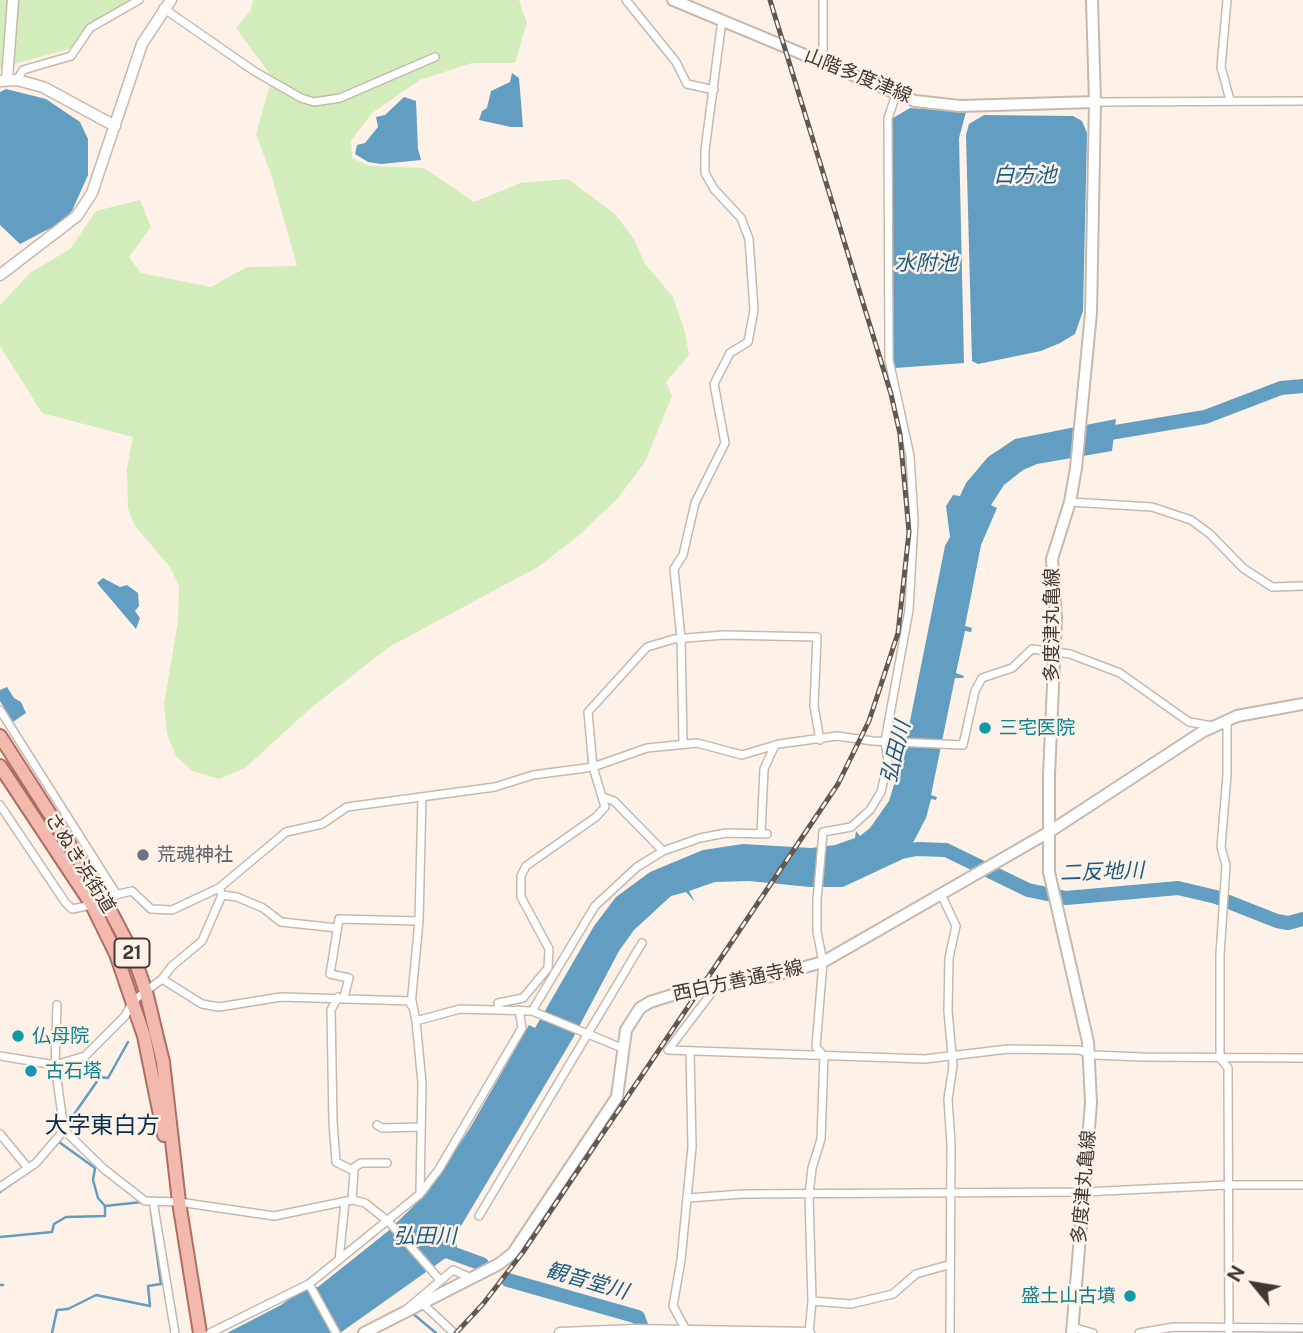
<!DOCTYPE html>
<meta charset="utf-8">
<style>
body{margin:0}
#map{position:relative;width:1303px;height:1333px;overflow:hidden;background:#fef2e8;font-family:"Public Sans",sans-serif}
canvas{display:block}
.north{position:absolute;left:1219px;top:1249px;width:70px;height:70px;-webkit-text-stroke:5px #fef2e8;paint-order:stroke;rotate:300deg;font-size:19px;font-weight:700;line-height:28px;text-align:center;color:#3f3834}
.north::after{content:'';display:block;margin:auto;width:24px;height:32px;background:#3f3834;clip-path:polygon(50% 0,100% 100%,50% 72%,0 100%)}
</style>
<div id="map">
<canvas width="1303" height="1333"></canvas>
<div class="north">N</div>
</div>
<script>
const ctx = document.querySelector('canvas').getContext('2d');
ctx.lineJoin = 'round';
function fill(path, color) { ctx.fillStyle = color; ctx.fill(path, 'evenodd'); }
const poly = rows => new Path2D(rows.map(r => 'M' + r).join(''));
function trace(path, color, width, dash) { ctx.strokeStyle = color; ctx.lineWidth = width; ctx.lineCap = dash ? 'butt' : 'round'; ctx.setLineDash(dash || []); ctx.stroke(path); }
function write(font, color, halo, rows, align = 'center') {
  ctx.font = font + ' "Public Sans","Noto Sans JP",sans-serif'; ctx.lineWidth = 5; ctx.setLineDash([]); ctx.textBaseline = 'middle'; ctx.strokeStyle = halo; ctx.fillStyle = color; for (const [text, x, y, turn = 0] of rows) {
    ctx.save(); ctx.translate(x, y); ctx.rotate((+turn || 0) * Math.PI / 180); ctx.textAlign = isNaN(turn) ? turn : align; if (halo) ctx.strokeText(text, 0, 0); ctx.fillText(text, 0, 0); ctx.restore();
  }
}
fill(poly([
 [0,0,130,0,87,26,69,49,0,68],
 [253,0,519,0,527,23,515,63,472,63,420,80,372,113,351,141,352,158,370,166,424,168,474,202,521,183,568,179,615,214,634,239,645,264,673,297,685,332,689,355,666,382,672,396,645,462,618,498,577,537,538,567,389,647,312,707,245,768,219,779,192,771,176,756,167,734,164,704,178,622,179,586,170,567,135,526,128,509,127,469,133,437,42,413,0,346,0,305,30,273,70,249,96,211,140,200,151,227,129,257,141,273,211,287,247,267,297,266,272,177,256,134,272,77,236,28,251,10]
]), '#d3ecbc');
fill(poly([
 [512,73,519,78,523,127,511,127,479,120,482,111,487,108,491,91,510,82],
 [6,89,46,99,80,122,88,139,88,175,72,211,60,223,20,244,0,225,0,92],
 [404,97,416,101,418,149,421,160,381,164,368,162,355,154,357,145,365,143,378,127,376,117,385,115],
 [910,108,966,112,959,138,964,363,895,368,892,362,889,125,893,118],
 [984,115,1073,116,1082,121,1087,133,1083,311,1075,334,1060,343,1041,351,978,364,972,361,966,135,969,124],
 [1116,419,1112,451,1037,464,1023,470,1004,485,991,505,997,508,981,545,965,626,972,628,971,632,965,631,956,673,964,676,963,678,955,678,931,795,937,797,936,800,931,799,926,818,905,858,843,887,810,887,749,881,715,882,689,891,695,902,686,892,671,896,634,930,619,951,573,1038,455,1236,457,1247,450,1255,340,1333,227,1333,281,1305,307,1286,318,1287,387,1232,427,1193,470,1128,529,1025,535,1028,594,926,616,897,650,872,703,850,743,844,811,848,835,845,855,838,856,831,860,836,870,828,889,801,904,751,945,546,950,537,946,506,953,495,960,496,966,483,988,457,1015,439],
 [103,578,120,587,127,585,138,593,139,606,135,611,140,618,136,629,97,583],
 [7,687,14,698,21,702,26,713,13,722,0,701,0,690]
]), '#629dc2');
trace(poly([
 [68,1123,100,1077,108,1078,128,1042],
 [37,1166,59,1142,95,1168,93,1180,98,1198,105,1206],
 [0,1192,20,1178],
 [0,1237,52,1232,54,1224,66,1217,105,1216,105,1206,142,1202],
 [0,1285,3,1285],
 [412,1313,436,1333],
 [52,1333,57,1310,68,1309,96,1295,150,1306,148,1286,161,1284,151,1211]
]), '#629dc2', 2.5);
trace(poly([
 [1098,435,1205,417,1281,388,1303,386],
 [891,854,917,849,946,850,1028,890,1066,898,1178,888,1216,897,1277,921,1288,923,1303,919],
 [435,1247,482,1264],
 [508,1280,638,1317,644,1333]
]), '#629dc2', 14);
const minor = poly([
 [626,0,676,62,687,84,714,90],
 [823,0,823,64],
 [1227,0,1221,67,1230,100],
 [163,8,254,71,301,98,314,102,340,98,435,57],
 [17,80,23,70,71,56,90,28,139,0],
 [1095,102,1303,101],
 [1070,502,1152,507,1191,520,1210,534,1243,568,1272,587,1303,586],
 [0,710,117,895],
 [1227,720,1227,775,1221,847,1226,865,1220,955,1220,1058,1228,1068,1229,1333],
 [683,742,681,638,674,569,683,555,695,503,725,443,714,384,730,353,748,342,754,310,749,239,741,218,714,189,705,173,705,150,722,20],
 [603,797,614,801,663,851],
 [0,805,65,902,72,909,92,905],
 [761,834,764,769,775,745],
 [941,894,956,926,949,958,948,1011,953,1066,948,1099,951,1144,950,1333],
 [222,895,237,897,263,908,281,922,337,928],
 [102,898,132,891,151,909,172,910,219,888,286,832,322,824,347,807,495,787,533,775,593,767,647,748,697,743,742,755,779,744,837,736,873,741,963,745,975,691,982,678,1012,668,1032,649,1070,654,1120,673,1189,722,1213,726],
 [162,979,202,1004,219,1007,281,997,412,1001,416,1021,422,1083,420,1194,309,1284,210,1333],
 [716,987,668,1050,925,1059,1008,1049,1079,1050,1094,1055,1142,1057,1303,1058],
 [338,997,331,1010,333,1122,336,1162,354,1171,352,1200],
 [344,997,349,978,330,974,339,919,419,921],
 [57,1005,55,1065,64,1130,104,1169,145,1201,179,1202,274,1216,352,1200,365,1203,389,1222,440,1280],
 [411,1005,419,921,422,797],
 [499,1009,498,1003,523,998,548,968,549,949,521,897,521,876,526,866,596,817,605,807,593,767,588,712,647,647,674,639,724,635,817,637,814,706,820,740],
 [532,1011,595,906,637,867,663,851,700,838,726,833,767,834],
 [416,1021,460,1009,532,1011,622,1048],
 [0,1056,55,1065,85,1056,125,1016,133,1001,162,979,172,966,202,941,222,895,219,888],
 [377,1125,382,1128,421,1127],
 [0,1134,28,1168],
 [352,1169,361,1163,387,1163],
 [0,1187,36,1163,64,1130],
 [420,1194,439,1169,522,1028,519,1010],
 [688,1198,743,1194,1084,1192,1227,1185,1303,1185],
 [153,1201,175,1333],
 [479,1216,642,943],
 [339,1260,345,1202],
 [309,1284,336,1333],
 [812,1301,851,1304,893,1294,916,1274,948,1265],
 [423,1304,454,1333],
 [407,1309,453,1270,471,1278],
 [1072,1327,1093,1333],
 [686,1330,673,1306,681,1260,692,1147,690,1051],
 [809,1333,812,1301,809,1195,812,1168,821,1139,824,1056,816,1047,823,962,817,932,817,900,823,832,851,827,870,810,881,792,888,761,885,741,909,610,914,521,910,456,889,360,888,118,896,95],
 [1139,1333,1174,1327,1303,1328]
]);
const tertiary = poly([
 [7,79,13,0],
 [0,81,17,80,43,87,115,126],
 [0,275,77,216,92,193,142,44,171,0],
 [560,1333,635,1330,809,1333]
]);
const secondary = poly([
 [673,0,915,101,960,106,1095,102],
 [364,1333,499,1264,513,1253,617,1097,626,1030,640,1008,650,1002,685,991,772,976,823,962,1049,832,1202,732,1237,716,1303,704],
 [1072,1333,1091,1103,1088,1042,1049,872,1049,775,1056,619,1052,559,1070,502,1076,468,1091,313,1095,102,1092,0]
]);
const primary = poly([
 [0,736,103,897,133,954,146,992,163,1062,179,1202,200,1333],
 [0,766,92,905,116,954,144,1036,164,1135]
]);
trace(minor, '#c7b8ac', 10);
trace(tertiary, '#c7b8ac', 13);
trace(secondary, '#c7b8ac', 14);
trace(primary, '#af6d61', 16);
trace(minor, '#fff', 7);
trace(tertiary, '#fff', 10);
trace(secondary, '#fff', 10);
trace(primary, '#f3b9af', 12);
const rail = poly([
 [456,1333,483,1304,523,1252,838,784,869,721,898,633,909,532,900,434,891,394,770,0]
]);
trace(rail, '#605953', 5);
trace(rail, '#fef2e8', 2.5, [8]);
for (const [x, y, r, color] of [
 [985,728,7,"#0f9aa8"],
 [143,855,7,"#6b7280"],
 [18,1036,7,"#0f9aa8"],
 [31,1071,7,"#0f9aa8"],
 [1130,1296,7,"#0f9aa8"]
]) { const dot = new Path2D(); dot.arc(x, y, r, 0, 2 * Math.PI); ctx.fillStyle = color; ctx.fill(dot); trace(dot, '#fef2e8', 2.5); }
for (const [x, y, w] of [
 [132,953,35]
]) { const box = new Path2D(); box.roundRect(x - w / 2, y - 14.5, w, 29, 5); ctx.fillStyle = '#fef2e8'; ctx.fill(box); trace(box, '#3f3834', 2); }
write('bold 18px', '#3f3834', null, [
 ["21",132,953]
]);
write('19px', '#3f3834', '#fef2e8', [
 ["山階多度津線",858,76,22],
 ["多度津丸亀線",1052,625,-90],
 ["さぬき浜街道",80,863,58],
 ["西白方善通寺線",738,981,-12],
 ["多度津丸亀線",1084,1187,-85]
]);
write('19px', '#0d838f', '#fef2e8', [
 ["三宅医院",999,728],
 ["仏母院",32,1036],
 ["古石塔",45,1071],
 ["盛土山古墳",1116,1296,"right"]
], 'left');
write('19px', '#5b616d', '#fef2e8', [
 ["荒魂神社",157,855]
], 'left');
write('italic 21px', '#185d83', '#fef2e8', [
 ["白方池",1025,176],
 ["水附池",926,264],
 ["弘田川",896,752,-76],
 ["二反地川",1102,872,-2],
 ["弘田川",425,1237],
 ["観音堂川",587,1281,16]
]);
write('23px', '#042d52', '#fef2e8', [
 ["大字東白方",102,1126]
]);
</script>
